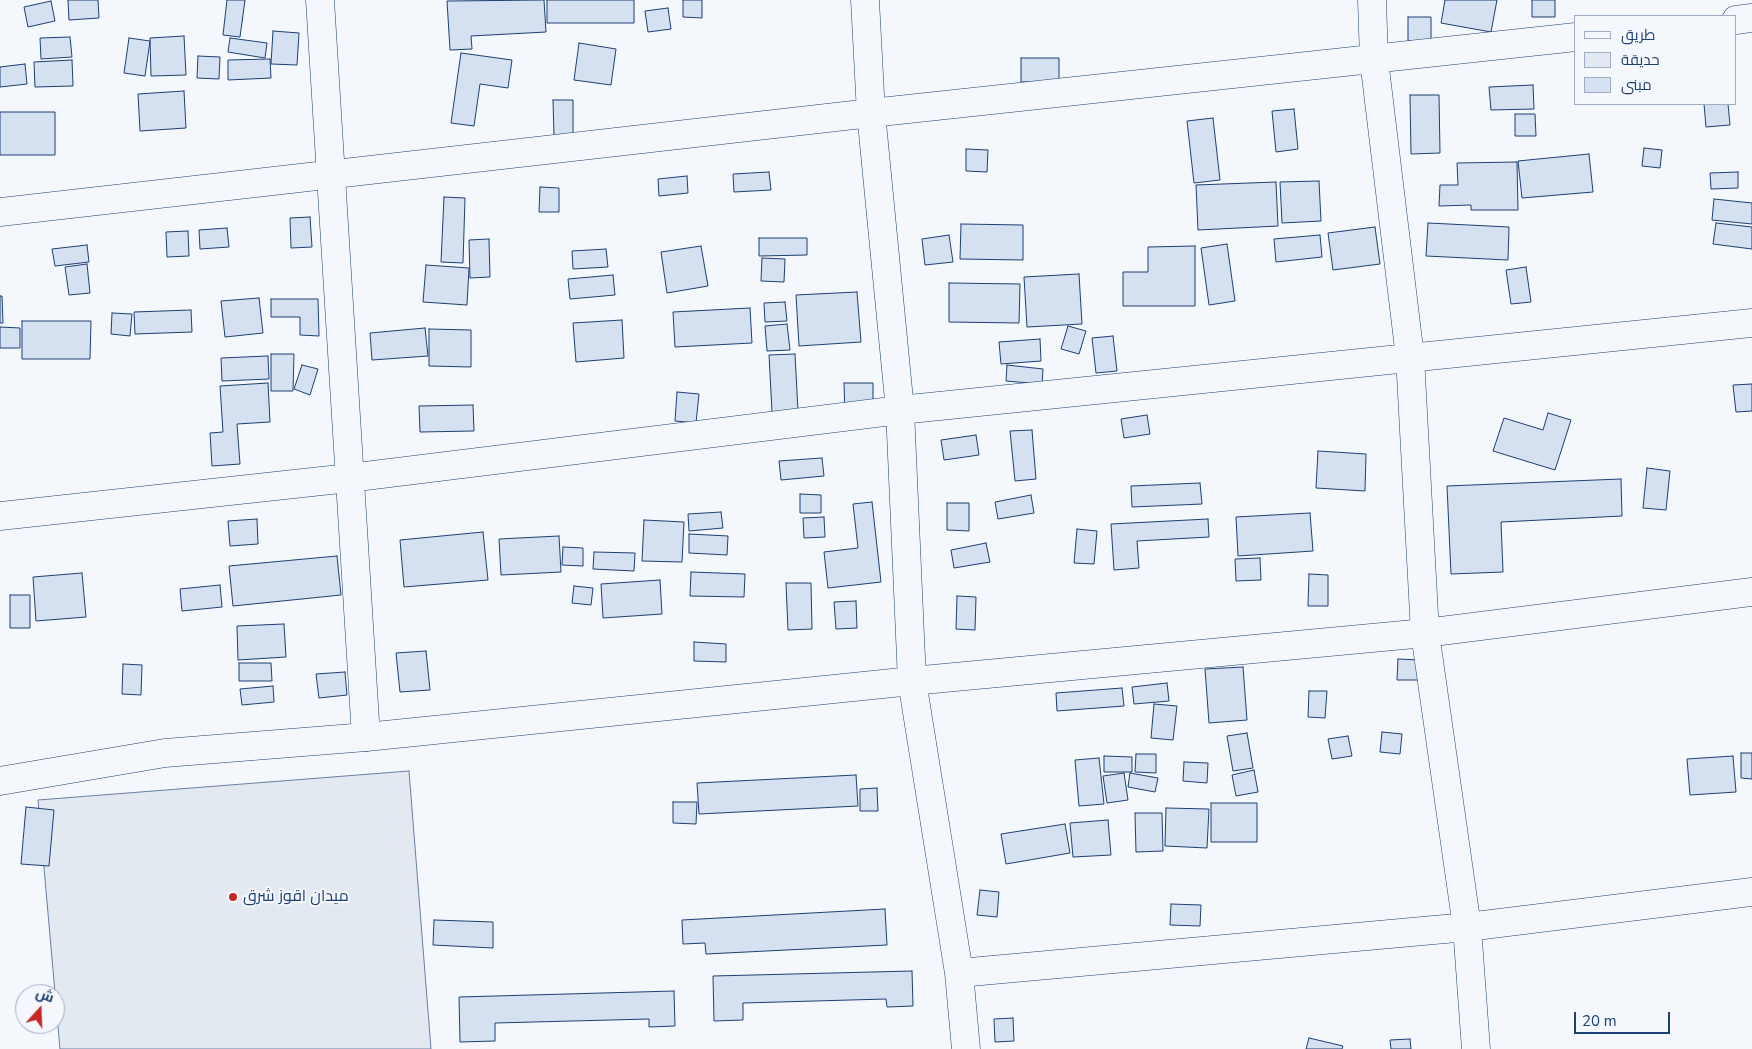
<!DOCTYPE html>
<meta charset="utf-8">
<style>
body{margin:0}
#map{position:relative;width:1752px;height:1049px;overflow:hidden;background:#f4f7fb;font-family:"Nunito Sans",Cairo,sans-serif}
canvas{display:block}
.legend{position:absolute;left:1574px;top:15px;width:162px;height:90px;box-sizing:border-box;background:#f4f7fb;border:1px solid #9eadc5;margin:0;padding:6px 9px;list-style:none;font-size:15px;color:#1d3f73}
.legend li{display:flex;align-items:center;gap:10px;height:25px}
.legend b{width:25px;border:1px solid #9eadc5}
.north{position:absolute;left:15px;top:984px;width:50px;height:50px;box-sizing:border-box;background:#f4f7fb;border:1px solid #9eadc5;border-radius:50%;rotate:20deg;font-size:14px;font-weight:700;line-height:20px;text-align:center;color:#1d3f73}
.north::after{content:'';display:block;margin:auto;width:18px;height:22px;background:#c62828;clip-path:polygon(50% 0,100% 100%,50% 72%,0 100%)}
.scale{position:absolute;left:1574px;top:1012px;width:96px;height:22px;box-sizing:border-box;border:2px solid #1d3f73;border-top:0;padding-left:6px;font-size:15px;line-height:18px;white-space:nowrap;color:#1d3f73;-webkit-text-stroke:4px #f4f7fb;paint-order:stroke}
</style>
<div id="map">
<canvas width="1752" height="1049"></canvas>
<ul class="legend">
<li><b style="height:6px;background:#f4f7fb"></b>طريق</li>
<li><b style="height:14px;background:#e3e9f0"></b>حديقة</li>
<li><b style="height:14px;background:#d5e0f0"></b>مبنى</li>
</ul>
<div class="north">ش</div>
<div class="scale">20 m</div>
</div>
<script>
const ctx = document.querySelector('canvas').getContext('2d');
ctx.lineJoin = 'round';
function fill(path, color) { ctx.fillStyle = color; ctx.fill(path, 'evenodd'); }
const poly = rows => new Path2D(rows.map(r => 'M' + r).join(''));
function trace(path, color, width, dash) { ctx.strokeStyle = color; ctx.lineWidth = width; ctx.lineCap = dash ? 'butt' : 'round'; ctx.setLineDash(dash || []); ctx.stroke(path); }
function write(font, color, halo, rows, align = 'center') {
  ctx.font = font + ' "Nunito Sans",Cairo,sans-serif'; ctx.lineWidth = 4; ctx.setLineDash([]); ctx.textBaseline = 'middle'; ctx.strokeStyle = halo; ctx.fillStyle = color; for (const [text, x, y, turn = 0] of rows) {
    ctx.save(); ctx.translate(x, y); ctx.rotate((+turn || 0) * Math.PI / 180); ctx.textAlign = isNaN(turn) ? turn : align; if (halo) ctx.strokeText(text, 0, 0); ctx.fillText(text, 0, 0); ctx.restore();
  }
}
const green = poly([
 [409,771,431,1049,60,1049,38,800,409,771]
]);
fill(green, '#e3e9f0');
trace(green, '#687fa3', 1);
const building = poly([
 [68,0,98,0,99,18,69,20,68,0],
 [227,0,245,0,240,37,223,35,227,0],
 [544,0,546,32,471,36,472,49,450,50,447,1,544,0],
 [547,0,634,0,634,23,547,23,547,0],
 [683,0,702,0,702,18,683,17,683,0],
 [1445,0,1497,0,1491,32,1441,23,1445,0],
 [1532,0,1555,0,1555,17,1532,17,1532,0],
 [51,1,55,21,28,27,24,7,51,1],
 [668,8,671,29,648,32,645,11,668,8],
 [1408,17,1431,17,1431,42,1408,41,1408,17],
 [273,31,299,33,297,65,271,64,273,31],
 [184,36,186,75,151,76,150,38,184,36],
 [70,37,72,57,41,59,40,38,70,37],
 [129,38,150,41,145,76,124,73,129,38],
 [230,38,267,43,265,58,228,52,230,38],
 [579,43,616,49,611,85,574,80,579,43],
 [461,53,512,60,508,88,480,84,474,126,451,123,461,53],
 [198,56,220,57,219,79,197,78,198,56],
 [1021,58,1059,58,1059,82,1021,82,1021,58],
 [270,59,271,78,228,80,228,60,270,59],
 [72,60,73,86,35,87,34,62,72,60],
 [25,64,27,84,0,87,0,67,25,64],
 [1533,85,1534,109,1491,110,1489,87,1533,85],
 [184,91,186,128,140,131,138,94,184,91],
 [1410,95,1439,95,1440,153,1411,154,1410,95],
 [553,100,573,100,573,136,554,136,553,100],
 [1704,104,1728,104,1730,125,1706,127,1704,104],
 [1294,109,1298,149,1276,152,1272,111,1294,109],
 [0,112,55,112,55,155,0,155,0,112],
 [1515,114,1535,114,1536,136,1515,136,1515,114],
 [1213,118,1220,180,1194,183,1187,121,1213,118],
 [1644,148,1662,150,1660,168,1642,166,1644,148],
 [966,149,988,150,987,172,966,171,966,149],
 [1589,154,1593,192,1522,198,1518,161,1589,154],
 [1517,162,1518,210,1471,210,1471,205,1439,206,1440,185,1458,185,1457,163,1517,162],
 [769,172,771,190,734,192,733,174,769,172],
 [1738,172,1738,188,1711,189,1710,173,1738,172],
 [687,176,688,193,659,196,658,179,687,176],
 [1319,181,1321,221,1282,223,1280,182,1319,181],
 [1276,182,1278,226,1198,230,1196,185,1276,182],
 [540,187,559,188,559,212,539,212,540,187],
 [444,197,465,198,463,263,441,262,444,197],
 [1714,199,1752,203,1752,224,1712,220,1714,199],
 [310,217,312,247,291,248,290,218,310,217],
 [1428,223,1509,227,1508,260,1426,256,1428,223],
 [1716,223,1752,227,1752,249,1713,244,1716,223],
 [961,224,1023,225,1023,260,960,259,961,224],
 [1375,227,1380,264,1333,270,1328,233,1375,227],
 [227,228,229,247,200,249,199,230,227,228],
 [188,231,189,256,167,257,166,232,188,231],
 [949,235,953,262,925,265,922,239,949,235],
 [1320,235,1322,257,1276,262,1274,239,1320,235],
 [759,238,807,238,807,255,759,256,759,238],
 [489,239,490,277,470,278,469,240,489,239],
 [1227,244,1235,301,1209,305,1201,248,1227,244],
 [87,245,89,262,55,266,52,249,87,245],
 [701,246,708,286,667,293,661,252,701,246],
 [1195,246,1195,306,1123,306,1123,272,1148,272,1148,247,1195,246],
 [606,249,608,267,573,269,572,251,606,249],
 [762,258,785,259,784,282,761,281,762,258],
 [87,264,90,293,69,295,65,267,87,264],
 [426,265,469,268,467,305,423,302,426,265],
 [1526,267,1531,302,1511,304,1506,270,1526,267],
 [1079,274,1082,324,1027,327,1024,277,1079,274],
 [613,275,615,295,570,299,568,279,613,275],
 [949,283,1020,284,1019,323,949,322,949,283],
 [857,292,861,342,799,346,796,295,857,292],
 [0,296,2,296,3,323,0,323,0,296],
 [259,298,263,333,225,337,221,301,259,298],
 [271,299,318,299,319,336,300,335,300,317,271,317,271,299],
 [785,302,787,321,765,322,764,303,785,302],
 [750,308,752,343,675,347,673,312,750,308],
 [191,310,192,332,135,334,134,312,191,310],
 [112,313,132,314,130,336,111,334,112,313],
 [622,320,624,358,576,362,573,323,622,320],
 [22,321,91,321,90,359,22,359,22,321],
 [787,324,790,350,767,351,765,326,787,324],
 [1068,326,1086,331,1079,354,1061,349,1068,326],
 [0,327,20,328,20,348,0,348,0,327],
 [425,328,428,356,372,360,370,333,425,328],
 [429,329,471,330,471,367,429,366,429,329],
 [1113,336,1117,371,1096,373,1092,338,1113,336],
 [1040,339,1041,361,1001,364,999,342,1040,339],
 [271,354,294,354,293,391,271,391,271,354],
 [795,354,798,411,772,412,769,355,795,354],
 [268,356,269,379,222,381,221,358,268,356],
 [302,365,318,369,310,395,294,389,302,365],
 [1007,365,1043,369,1042,384,1006,381,1007,365],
 [268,383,270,422,237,424,240,464,212,466,210,433,223,432,220,386,268,383],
 [844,383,873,383,873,415,845,416,844,383],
 [1752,384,1752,411,1736,412,1733,385,1752,384],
 [677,392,699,394,696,423,675,421,677,392],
 [473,405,474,431,420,432,419,406,473,405],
 [1548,413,1571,420,1555,470,1493,451,1504,418,1543,430,1548,413],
 [1147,415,1150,434,1124,438,1121,419,1147,415],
 [1032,430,1036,479,1015,481,1010,431,1032,430],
 [976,435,979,455,944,460,941,440,976,435],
 [1318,451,1366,454,1365,491,1316,488,1318,451],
 [822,458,824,476,781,480,779,461,822,458],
 [1647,468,1670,471,1666,510,1643,508,1647,468],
 [1621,479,1622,516,1501,522,1503,572,1451,574,1447,486,1621,479],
 [1200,483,1202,504,1132,507,1131,486,1200,483],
 [800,494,821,495,821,513,800,513,800,494],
 [1031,495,1034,513,998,519,995,502,1031,495],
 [872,502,881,582,828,588,824,552,858,548,853,504,872,502],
 [947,503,969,503,969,531,947,530,947,503],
 [721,512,723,528,689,531,688,514,721,512],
 [1310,513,1313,551,1238,556,1236,517,1310,513],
 [824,517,825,537,804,538,803,518,824,517],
 [257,519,258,544,230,546,228,521,257,519],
 [1208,519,1209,537,1137,541,1139,568,1114,570,1111,524,1208,519],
 [644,520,684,522,682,562,642,561,644,520],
 [1077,529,1097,531,1094,564,1074,563,1077,529],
 [483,532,488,580,404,587,400,540,483,532],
 [689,534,728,536,727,555,689,553,689,534],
 [559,536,561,572,501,575,499,539,559,536],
 [986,543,990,562,954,568,951,550,986,543],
 [563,547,583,548,583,566,562,565,563,547],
 [594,552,635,553,634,571,593,569,594,552],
 [337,556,341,595,233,606,229,566,337,556],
 [1260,558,1261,580,1236,581,1235,559,1260,558],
 [691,572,745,574,744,597,690,596,691,572],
 [82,573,86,617,36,621,33,577,82,573],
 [1309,574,1328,575,1328,606,1308,606,1309,574],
 [660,580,662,614,603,618,601,584,660,580],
 [786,583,811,583,812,629,788,630,786,583],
 [220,585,222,607,182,611,180,589,220,585],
 [574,586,593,588,591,605,572,603,574,586],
 [10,595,30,595,30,628,10,628,10,595],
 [957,596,976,597,975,630,956,629,957,596],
 [856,601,857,628,836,629,834,602,856,601],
 [284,624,286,657,238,660,237,626,284,624],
 [694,642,726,644,726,662,694,661,694,642],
 [426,651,430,690,400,692,396,653,426,651],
 [1398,659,1420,660,1420,680,1397,680,1398,659],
 [239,663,271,663,272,681,239,681,239,663],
 [123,664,142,665,141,695,122,694,123,664],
 [1243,667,1247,720,1209,723,1205,669,1243,667],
 [345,672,347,695,319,698,316,674,345,672],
 [1167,683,1169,701,1134,704,1132,687,1167,683],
 [273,686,274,702,242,705,240,689,273,686],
 [1122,688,1124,706,1057,711,1056,693,1122,688],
 [1309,691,1327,691,1325,718,1308,717,1309,691],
 [1154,704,1177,706,1173,740,1151,738,1154,704],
 [1382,732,1402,734,1400,754,1380,752,1382,732],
 [1247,733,1253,768,1233,771,1227,736,1247,733],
 [1348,736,1352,756,1332,759,1328,739,1348,736],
 [1741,753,1752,753,1752,779,1741,778,1741,753],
 [1136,754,1156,754,1156,773,1135,772,1136,754],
 [1104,756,1132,757,1132,772,1104,772,1104,756],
 [1733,756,1736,792,1690,795,1687,759,1733,756],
 [1099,758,1104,804,1079,806,1075,760,1099,758],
 [1184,762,1208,763,1207,783,1183,781,1184,762],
 [1254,770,1258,792,1236,796,1232,775,1254,770],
 [1124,773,1128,800,1107,803,1103,776,1124,773],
 [1130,773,1158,778,1155,792,1128,787,1130,773],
 [856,775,858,806,699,814,697,783,856,775],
 [877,788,878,811,860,811,860,789,877,788],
 [673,802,697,802,696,824,673,823,673,802],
 [1211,803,1257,803,1257,842,1211,842,1211,803],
 [26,807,54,810,49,866,21,864,26,807],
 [1166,808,1209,809,1207,848,1165,846,1166,808],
 [1135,813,1162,813,1163,851,1136,852,1135,813],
 [1108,820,1111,855,1073,857,1070,823,1108,820],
 [1065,824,1070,853,1006,864,1001,834,1065,824],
 [980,890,999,892,997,917,977,915,980,890],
 [1171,904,1201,905,1200,926,1170,925,1171,904],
 [885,909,887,945,706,954,705,943,683,944,682,920,885,909],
 [434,920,493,922,493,948,433,945,434,920],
 [912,971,913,1006,887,1007,886,999,743,1003,743,1020,714,1021,713,976,912,971],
 [674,991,675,1026,649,1027,649,1019,495,1023,495,1041,460,1042,459,997,674,991],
 [1013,1018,1014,1041,995,1042,994,1019,1013,1018],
 [1309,1038,1343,1046,1342,1049,1306,1049,1309,1038],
 [1410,1039,1411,1049,1391,1049,1390,1040,1410,1039]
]);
fill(building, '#d5e0f0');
trace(building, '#1d3f73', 1);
const minor = poly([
 [320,0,366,737],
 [865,0,871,113,900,410,912,681,959,973,966,1049],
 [1372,0,1374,60,1410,357,1425,633,1467,927,1476,1049],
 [1736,20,1752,18],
 [0,212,871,113,1576,37],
 [0,516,349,478,900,410,1752,323],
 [959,973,1467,927,1752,892]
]);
const tertiary = poly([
 [0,781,165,753,366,737,912,681,1425,633,1752,592]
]);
trace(minor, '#1d3f73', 29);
trace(tertiary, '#1d3f73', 29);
trace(minor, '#f4f7fb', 28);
trace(tertiary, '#f4f7fb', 28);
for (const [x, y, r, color] of [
 [233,897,5,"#c62828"]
]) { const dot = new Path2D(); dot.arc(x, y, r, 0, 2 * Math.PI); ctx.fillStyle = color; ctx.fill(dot); trace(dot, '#f4f7fb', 2); }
write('16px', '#1d3f73', '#f4f7fb', [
 ["ميدان اقوز شرق",243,897]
], 'left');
</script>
